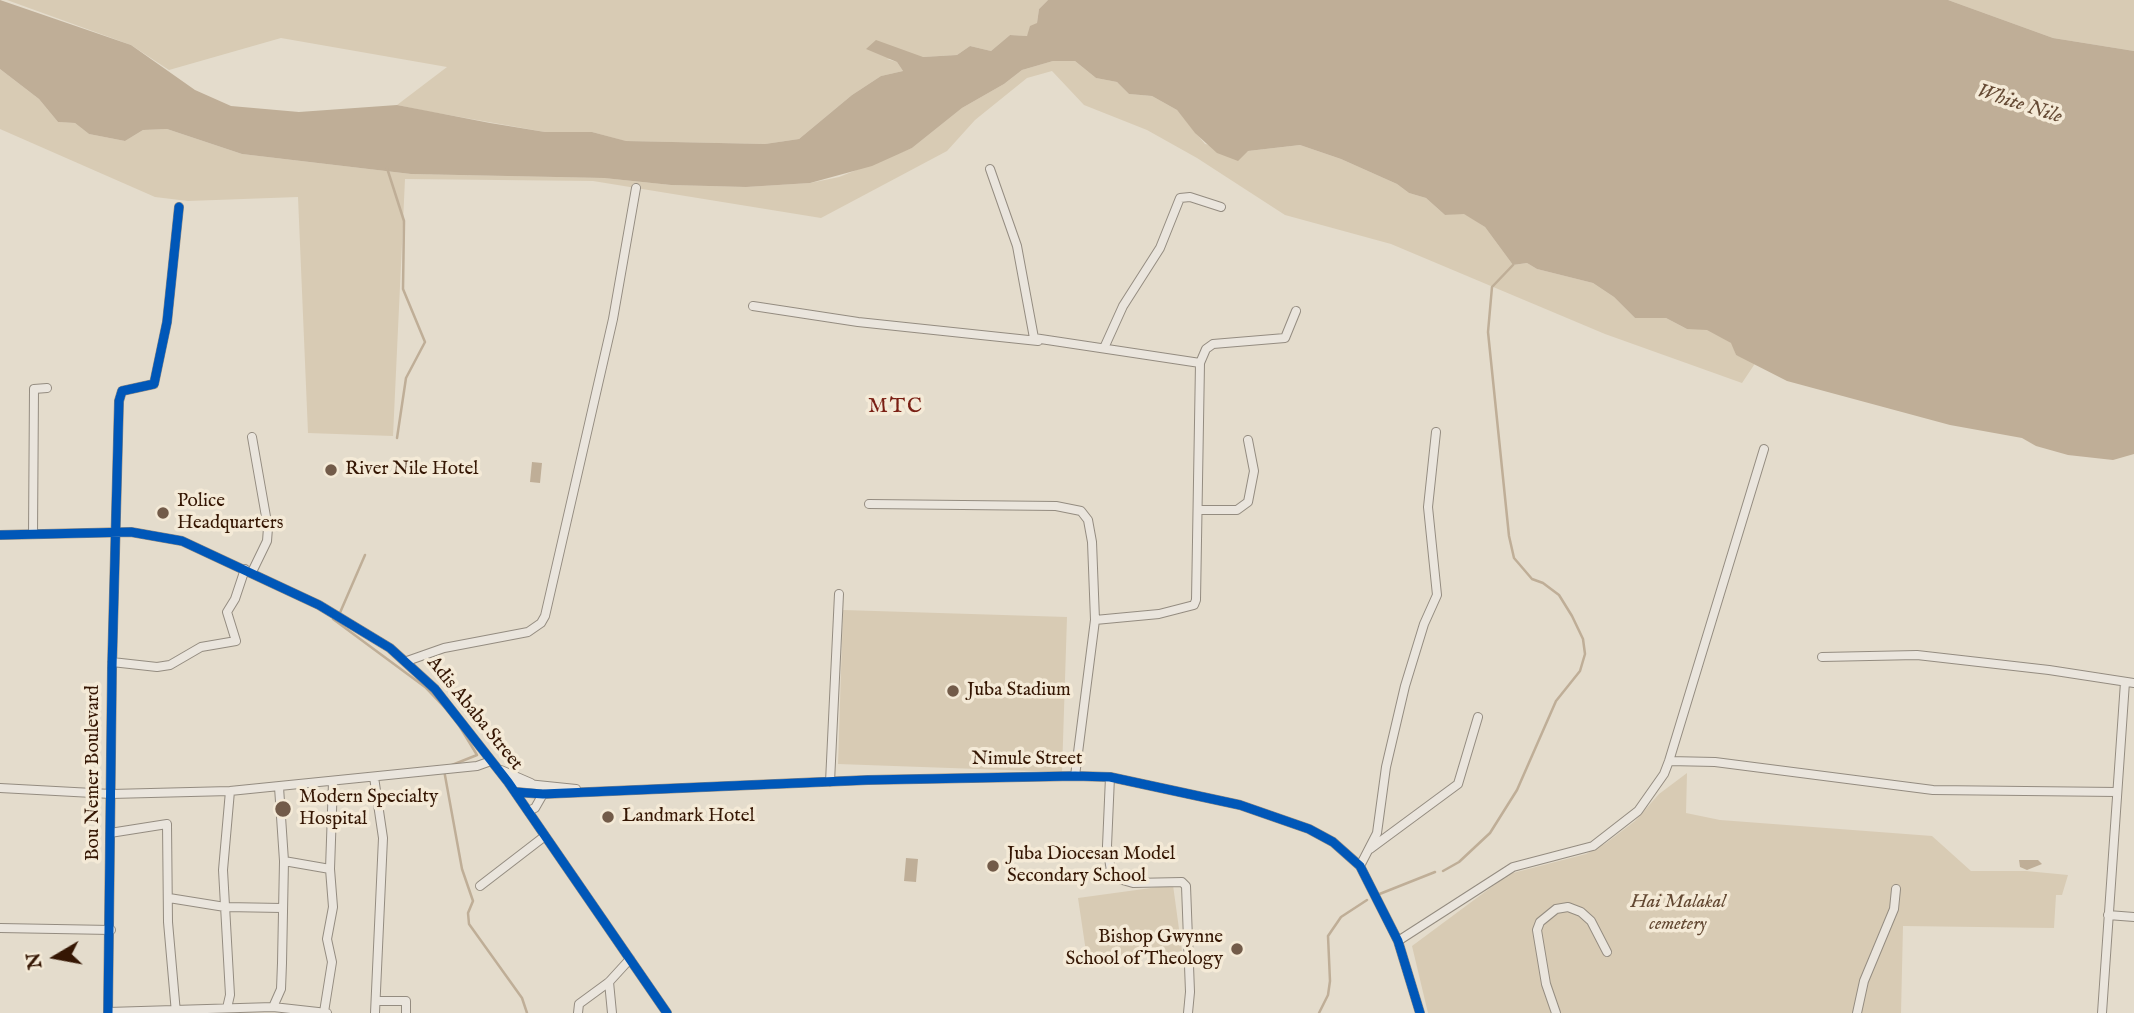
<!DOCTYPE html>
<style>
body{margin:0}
#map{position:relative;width:2134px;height:1013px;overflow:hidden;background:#e4dccc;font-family:"IM FELL English",serif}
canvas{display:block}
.north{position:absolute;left:21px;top:922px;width:70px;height:70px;-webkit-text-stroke:5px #f4ead7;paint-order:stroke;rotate:260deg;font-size:19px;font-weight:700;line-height:28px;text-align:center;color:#351603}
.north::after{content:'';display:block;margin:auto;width:24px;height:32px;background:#351603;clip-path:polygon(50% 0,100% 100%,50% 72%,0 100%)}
</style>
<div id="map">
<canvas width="2134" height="1013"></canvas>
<div class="north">N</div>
</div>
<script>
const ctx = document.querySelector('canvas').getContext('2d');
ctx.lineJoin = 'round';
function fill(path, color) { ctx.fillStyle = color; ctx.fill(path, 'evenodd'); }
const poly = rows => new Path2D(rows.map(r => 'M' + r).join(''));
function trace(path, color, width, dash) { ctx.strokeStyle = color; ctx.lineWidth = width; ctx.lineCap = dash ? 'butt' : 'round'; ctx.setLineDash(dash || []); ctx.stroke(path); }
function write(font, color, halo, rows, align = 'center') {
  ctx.font = font + ' "IM FELL English",serif'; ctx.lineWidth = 7; ctx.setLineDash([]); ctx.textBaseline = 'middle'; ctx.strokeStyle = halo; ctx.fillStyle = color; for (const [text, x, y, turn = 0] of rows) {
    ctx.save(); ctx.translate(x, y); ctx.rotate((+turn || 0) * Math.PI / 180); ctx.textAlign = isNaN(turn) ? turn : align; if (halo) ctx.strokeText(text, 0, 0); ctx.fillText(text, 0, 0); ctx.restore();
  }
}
fill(poly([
 [7,0,1048,0,1039,9,1037,23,1027,36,1010,35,991,51,970,46,957,55,887,59,897,62,903,71,881,76,852,95,799,139,765,144,625,141,592,132,545,132,426,111,397,105,447,67,281,38,169,70,131,45],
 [1948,0,2134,0,2134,51,2053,38],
 [1053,61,1075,61,1096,78,1117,82,1129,94,1152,96,1177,110,1205,144,1248,151,1300,145,1341,159,1397,184,1409,193,1426,198,1445,215,1464,213,1485,227,1513,265,1527,263,1537,269,1593,283,1614,297,1635,318,1666,318,1687,329,1707,329,1732,343,1736,355,1756,362,1742,383,1605,334,1391,244,1285,215,1197,158,1147,130,1084,105,1052,71,1027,78,975,120,947,151,821,218,593,181,405,179,393,436,308,433,298,197,188,201,155,197,0,129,0,69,39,99,58,122,75,123,89,134,125,141,143,130,167,129,242,154,411,174,604,178,671,185,746,187,810,183,839,177,912,148,962,108,1004,84,1022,70],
 [843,610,1067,617,1062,772,838,764],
 [1687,773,1686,813,1720,820,1932,836,1971,871,2026,871,2068,875,2062,895,2056,895,2054,928,1903,926,1901,1013,1428,1013,1412,946,1509,874,1586,854,1606,843,1635,821,1659,794],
 [1173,885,1182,951,1088,965,1078,898]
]), '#d8cbb4');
fill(poly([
 [0,0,131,45,195,90,231,106,299,112,397,105,490,123,545,132,592,132,626,141,765,144,799,139,852,95,881,76,903,71,897,62,866,49,876,40,923,57,957,55,970,46,991,51,1010,35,1027,36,1030,26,1037,23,1039,9,1048,0,1948,0,2053,38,2134,51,2134,454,2113,460,2068,455,2036,446,2022,438,1950,425,1787,381,1736,355,1731,343,1707,330,1687,329,1666,318,1635,318,1614,297,1593,283,1537,269,1527,263,1513,265,1485,227,1464,214,1445,215,1426,198,1409,193,1397,184,1341,159,1300,145,1248,151,1238,161,1217,153,1195,133,1177,110,1152,96,1129,94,1117,82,1096,78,1075,61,1053,61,1022,70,1004,84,962,108,912,148,872,166,810,183,746,187,671,185,604,178,411,174,242,154,167,129,143,130,125,141,89,134,75,123,58,122,39,99,0,69],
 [532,462,542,463,540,483,530,482],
 [906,858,918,859,916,882,904,881],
 [2019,860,2038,860,2042,864,2027,870,2020,867]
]), '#bfae97');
trace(poly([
 [387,168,404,221,403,289,425,342,406,378,397,438],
 [339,615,365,555],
 [333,619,425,687,448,711],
 [452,765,477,755,460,727],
 [444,770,462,869,473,901,468,913,469,924,522,998,527,1013],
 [1443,871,1459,862,1490,833,1517,790,1556,701,1580,671,1585,654,1583,639,1572,616,1559,595,1543,583,1532,579,1514,558,1509,536,1488,332,1492,287,1513,265],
 [1377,895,1435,872],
 [1319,1013,1328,995,1330,981,1328,936,1341,917,1367,900]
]), '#bfae97', 2.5);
const minor = poly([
 [990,169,1017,246,1034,338,1200,363,1196,600,1194,605,1159,614,1095,620],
 [753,306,858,322,1038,341],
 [1104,348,1123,306,1160,248,1180,198,1190,197,1221,207],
 [1200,363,1206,349,1213,344,1285,338,1296,311],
 [252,437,268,528,267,541,252,572],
 [869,504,1056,506,1081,511,1088,520,1092,542,1095,620,1075,776],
 [1200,510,1237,510,1248,502,1254,471,1248,440],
 [33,534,34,389,47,388],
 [0,535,131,532,182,541,319,605,390,648,435,689,508,782,667,1013],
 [1822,657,1917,655,2049,670,2134,683],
 [407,661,444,648,528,632,541,623,545,616,613,319,636,188],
 [112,662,157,667,170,665,201,647,236,641,227,612,235,599,245,569],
 [1669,761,1715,762,1933,790,2117,792],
 [501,770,531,783],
 [374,777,383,838,375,1013],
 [1110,777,1107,846,1112,877,1133,883,1182,882,1186,886,1190,992,1188,1013],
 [508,782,576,789],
 [830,782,839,594],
 [0,788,111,794,230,791,477,766,491,761],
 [515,792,543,794,868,780,1075,776,1110,777,1240,805,1309,829,1333,842,1360,866,1398,941,1420,1013],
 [528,811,535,808,543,794],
 [110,833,167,824,168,922,176,1013],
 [1370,849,1458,784,1478,717],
 [284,861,330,869],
 [1360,866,1377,833,1386,767,1405,686,1424,624,1437,595,1428,507,1436,432],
 [480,886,545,836],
 [169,898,225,907,282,908],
 [2108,915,2134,917],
 [0,928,111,930],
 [1398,941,1513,867,1593,846,1638,811,1664,774,1669,761,1764,449],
 [609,982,612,1013],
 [377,1001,406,1001,406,1013],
 [273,1007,281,989,282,963,284,861,279,787],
 [227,1008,230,995,223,870,230,791],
 [108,1012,273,1007,327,1013],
 [324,1012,332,962,327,939,333,907,330,869,333,782],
 [108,1013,112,668,119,401,122,391,154,384,167,322,179,207],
 [578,1013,579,1004,609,982,630,959],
 [1556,1013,1546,984,1537,930,1540,922,1556,909,1568,907,1581,912,1591,921,1607,952],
 [1857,1013,1864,981,1894,909,1896,889],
 [2102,1013,2125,682]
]);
trace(minor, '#948c80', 10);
trace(minor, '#eae5dd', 8);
trace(poly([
 [0,535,131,532,182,541,319,605,390,648,435,689,508,782,667,1013],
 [515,792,543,794,868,780,1075,776,1110,777,1240,805,1309,829,1333,842,1360,866,1398,941,1420,1013],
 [108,1013,112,668,119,401,122,391,154,384,167,322,179,207]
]), '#0057b8', 9);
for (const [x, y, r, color] of [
 [331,470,7,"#725b49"],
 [163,513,7,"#725b49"],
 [953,691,7,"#725b49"],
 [283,809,9,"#725b49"],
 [608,817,7,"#725b49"],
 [993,866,7,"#725b49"],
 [1237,949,7,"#725b49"]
]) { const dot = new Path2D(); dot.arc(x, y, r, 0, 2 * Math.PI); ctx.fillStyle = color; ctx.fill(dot); trace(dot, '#f4ead7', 2.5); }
write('19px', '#351603', '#f4ead7', [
 ["River Nile Hotel",345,470],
 ["Police",177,502],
 ["Headquarters",177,524],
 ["Juba Stadium",967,691],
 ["Modern Specialty",299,798],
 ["Hospital",299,820],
 ["Landmark Hotel",622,817],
 ["Juba Diocesan Model",1007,855],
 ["Secondary School",1007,877],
 ["Bishop Gwynne",1223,938,"right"],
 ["School of Theology",1223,960,"right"]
], 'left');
write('19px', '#351603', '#f4ead7', [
 ["Adis Ababa Street",474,714,51],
 ["Nimule Street",1027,760],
 ["Bou Nemer Boulevard",94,773,-90]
]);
write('italic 19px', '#634832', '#f4ead7', [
 ["Hai Malakal",1678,903],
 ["cemetery",1678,925]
]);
write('italic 21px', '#664b35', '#f4ead7', [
 ["White Nile",2019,105,18]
]);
ctx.letterSpacing = '2px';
write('21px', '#7a1f14', '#f4ead7', [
 ["MTC",896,408]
]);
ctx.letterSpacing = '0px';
</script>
